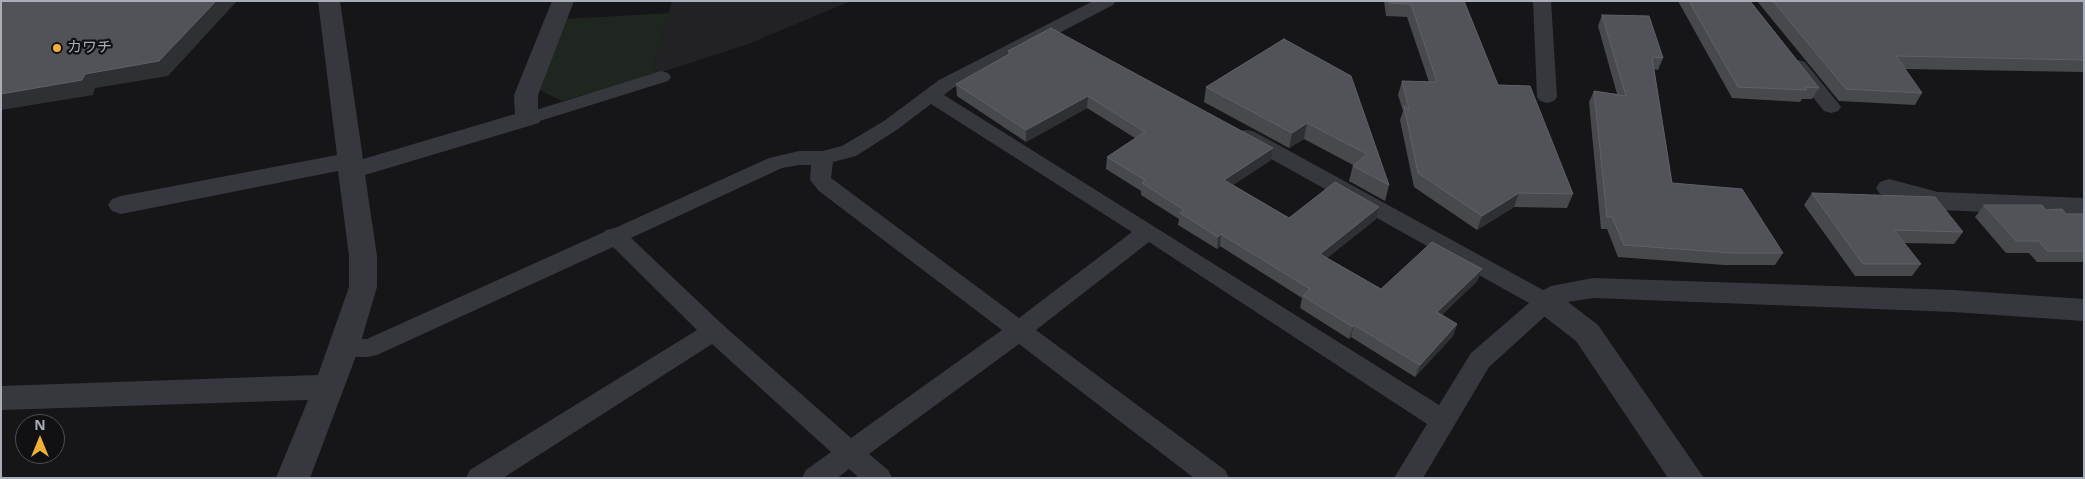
<!DOCTYPE html>
<meta charset="utf-8">
<style>
body{margin:0}
#map{position:relative;width:2085px;height:479px;overflow:hidden;background:#161618;font-family:"Noto Sans",sans-serif}
canvas{display:block}
.frame{position:absolute;inset:0;border:2px solid #a8adb8;pointer-events:none}
.north{position:absolute;left:15px;top:414px;width:50px;height:50px;box-sizing:border-box;background:#111113;border:1px solid #4d4f55;border-radius:50%;rotate:0deg;font-size:14px;font-weight:700;line-height:20px;text-align:center;color:#a8adb8}
.north::after{content:'';display:block;margin:auto;width:18px;height:22px;background:#f2b134;clip-path:polygon(50% 0,100% 100%,50% 72%,0 100%)}
</style>
<div id="map">
<canvas width="2085" height="479"></canvas>
<div class="frame"></div>
<div class="north">N</div>
</div>
<script>
const ctx = document.querySelector('canvas').getContext('2d');
ctx.lineJoin = 'round';
function fill(path, color) { ctx.fillStyle = color; ctx.fill(path, 'evenodd'); }
const poly = rows => new Path2D(rows.map(r => 'M' + r).join(''));
function trace(path, color, width, dash) { ctx.strokeStyle = color; ctx.lineWidth = width; ctx.lineCap = dash ? 'butt' : 'round'; ctx.setLineDash(dash || []); ctx.stroke(path); }
function write(font, color, halo, rows, align = 'center') {
  ctx.font = font + ' "Noto Sans","Noto Sans JP",sans-serif'; ctx.lineWidth = 4.5; ctx.setLineDash([]); ctx.textBaseline = 'middle'; ctx.strokeStyle = halo; ctx.fillStyle = color; for (const [text, x, y, turn = 0] of rows) {
    ctx.save(); ctx.translate(x, y); ctx.rotate((+turn || 0) * Math.PI / 180); ctx.textAlign = isNaN(turn) ? turn : align; if (halo) ctx.strokeText(text, 0, 0); ctx.fillText(text, 0, 0); ctx.restore();
  }
}
fill(poly([
 [672,1,851,1,748,44,656,74,653,68]
]), '#222225');
fill(poly([
 [669,13,653,68,656,74,562,101,539,90,565,19]
]), '#1e261f');
fill(poly([
 [1093,1,1116,1,1113,5,953,88,944,95,1439,405,1471,353,1529,303,1239,141,1236,136,1239,131,1246,130,1253,131,1554,296,1558,302,1554,308,1489,367,1423,478,1394,478,1427,424,1149,242,1036,330,1225,470,1229,478,1194,478,1019,344,869,454,888,470,892,478,859,478,849,469,837,478,802,478,806,470,831,452,712,344,503,478,466,478,470,470,697,330,613,247,377,355,368,357,344,357,335,355,332,348,335,341,344,339,367,339,378,334,604,232,606,230,615,228,769,158,799,151,823,151,842,146,884,121,939,80,1093,1],
 [931,104,1132,232,1019,318,831,178,833,162,856,156,898,129,931,104],
 [799,165,811,165,810,180,819,191,1002,330,851,438,723,325,631,238,782,168,799,165],
 [1533,1,1551,1,1557,97,1554,101,1547,103,1540,101,1537,97,1533,1],
 [1798,60,1805,62,1838,103,1841,107,1838,111,1831,113,1824,111,1791,70,1789,66,1791,62,1798,60],
 [661,71,668,73,671,77,668,81,530,124,523,122,520,118,523,114,661,71]
]), '#37383d');
fill(poly([
 [318,1,340,1,363,159,515,114,514,95,552,1,574,1,538,95,538,112,542,118,539,123,365,175,377,256,377,287,359,348,310,478,276,478,308,400,1,410,1,386,318,375,349,287,349,256,338,171,121,214,112,211,108,205,112,199,121,196,337,155,318,1],
 [1889,179,1938,192,2084,198,2084,216,1938,210,1880,194,1876,188,1880,182,1889,179],
 [1593,278,1953,290,2084,299,2084,321,1953,312,1593,298,1568,302,1598,325,1704,478,1668,478,1576,341,1536,310,1531,302,1536,294,1551,286,1593,278]
]), '#37383d');
fill(poly([
 [1384,1,1464,1,1498,85,1573,194,1567,208,1514,207,1477,230,1414,187,1400,120,1403,111,1398,95,1402,81,1429,82,1407,17,1386,16],
 [1678,1,1750,1,1819,88,1812,99,1802,99,1800,102,1732,98],
 [1757,1,2080,1,2084,4,2084,72,1905,69,1922,93,1915,105,1839,101],
 [1602,15,1663,58,1658,70,1654,69,1672,183,1783,253,1775,265,1724,265,1618,257,1607,229,1601,229,1589,102,1594,91,1617,94,1598,26],
 [1284,39,1389,185,1385,201,1349,181,1353,165,1304,139,1289,148,1204,102,1206,87],
 [1008,51,1273,148,1271,160,1233,185,1289,218,1376,219,1327,258,1381,289,1482,269,1477,281,1442,315,1457,324,1453,336,1415,377,1351,337,1349,339,1300,308,1302,298,1220,246,1217,249,1178,225,1179,219,1141,195,1141,191,1106,169,1107,157,1135,138,1087,108,1026,142,957,96,956,84,1008,55],
 [1812,193,1963,232,1954,244,1904,243,1921,264,1912,276,1855,276,1804,205],
 [1984,205,2046,210,2066,214,2084,214,2084,262,2037,262,2029,253,2006,253,1975,217]
]), '#47494d');
fill(poly([
 [216,1,237,1,168,76,95,88,93,95,1,110,1,94,85,74],
 [1088,96,1087,108,1026,142,1026,130],
 [1307,123,1304,139,1289,148,1292,133],
 [1273,148,1271,160,1222,192,1224,180],
 [1519,193,1514,207,1477,230,1482,216],
 [1379,207,1376,219,1317,266,1320,254],
 [1221,234,1220,246,1217,249,1218,237],
 [1482,269,1477,281,1433,324,1437,312],
 [1457,324,1453,336,1415,377,1420,365],
 [1354,325,1351,337,1349,339,1353,327]
]), '#2f3033');
const building = poly([
 [1,1,216,1,159,61,85,74,82,80,1,94,1,1],
 [1389,1,1464,1,1498,85,1530,86,1573,194,1519,193,1482,216,1418,173,1404,106,1409,109,1402,81,1437,82,1411,4,1389,3,1389,1],
 [1689,1,1750,1,1819,88,1805,87,1807,90,1738,87,1689,1],
 [1773,1,2080,1,2084,4,2084,60,1896,56,1922,93,1846,89,1773,1],
 [1602,15,1649,16,1663,58,1652,57,1672,183,1742,189,1783,253,1731,253,1624,245,1612,217,1607,217,1594,91,1626,96,1602,15],
 [1051,28,1273,148,1224,180,1289,218,1335,182,1379,207,1320,254,1381,289,1432,242,1482,269,1437,312,1457,324,1420,365,1354,325,1353,327,1303,296,1310,289,1221,234,1218,237,1180,213,1184,210,1142,183,1145,180,1107,157,1145,132,1088,96,1026,130,956,84,1011,53,1008,51,1051,28],
 [1284,39,1351,76,1389,185,1353,166,1367,154,1307,123,1292,133,1206,87,1284,39],
 [1812,193,1935,197,1963,232,1894,230,1921,264,1863,264,1812,193],
 [1984,205,2042,205,2046,210,2062,209,2066,214,2084,214,2084,251,2047,251,2039,241,2016,241,1984,205]
]);
fill(building, '#525359');
trace(building, '#5f6168', 1);
for (const [x, y, r, color] of [
 [57,48,5,"#f2b134"]
]) { const dot = new Path2D(); dot.arc(x, y, r, 0, 2 * Math.PI); ctx.fillStyle = color; ctx.fill(dot); trace(dot, '#111113', 2); }
write('15px', '#a8adb8', '#111113', [
 ["カワチ",67,48]
], 'left');
</script>
